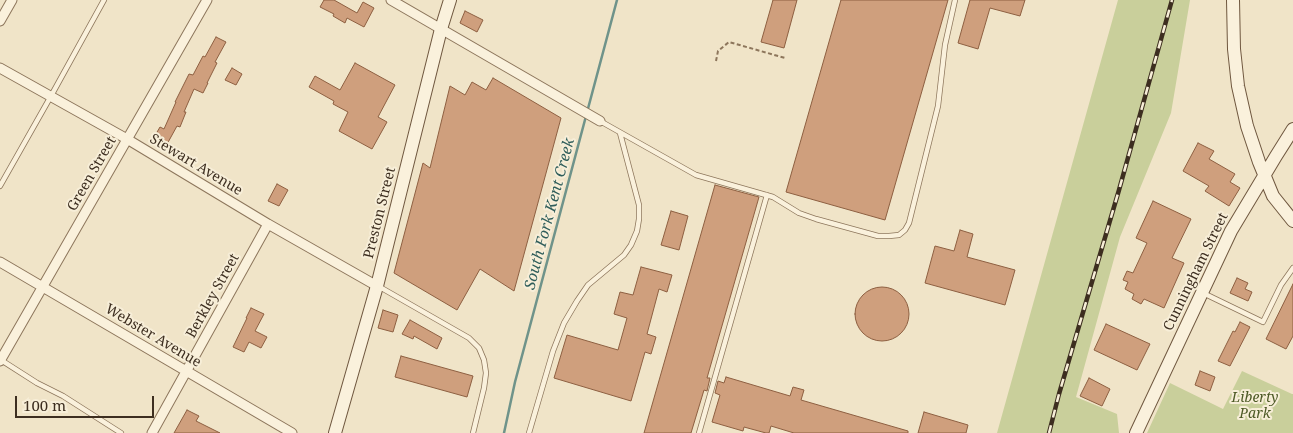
<!DOCTYPE html>
<style>
body{margin:0}
#map{position:relative;width:1293px;height:433px;overflow:hidden;background:#f0e4c8;font-family:"Noto Serif",serif}
canvas{display:block}
.scale{position:absolute;left:15px;top:396px;width:139px;height:22px;box-sizing:border-box;border:2px solid #3d2e20;border-top:0;padding-left:6px;font-size:15px;line-height:18px;white-space:nowrap;color:#3d2e20;-webkit-text-stroke:4px #f7eed8;paint-order:stroke}
</style>
<div id="map">
<canvas width="1293" height="433"></canvas>
<div class="scale">100 m</div>
</div>
<script>
const ctx = document.querySelector('canvas').getContext('2d');
ctx.lineJoin = 'round';
function fill(path, color) { ctx.fillStyle = color; ctx.fill(path, 'evenodd'); }
const poly = rows => new Path2D(rows.map(r => 'M' + r).join(''));
function trace(path, color, width, dash) { ctx.strokeStyle = color; ctx.lineWidth = width; ctx.lineCap = dash ? 'butt' : 'round'; ctx.setLineDash(dash || []); ctx.stroke(path); }
function write(font, color, halo, rows, align = 'center') {
  ctx.font = font + ' "Noto Serif",serif'; ctx.lineWidth = 4; ctx.setLineDash([]); ctx.textBaseline = 'middle'; ctx.strokeStyle = halo; ctx.fillStyle = color; for (const [text, x, y, turn = 0] of rows) {
    ctx.save(); ctx.translate(x, y); ctx.rotate((+turn || 0) * Math.PI / 180); ctx.textAlign = isNaN(turn) ? turn : align; if (halo) ctx.strokeText(text, 0, 0); ctx.fillText(text, 0, 0); ctx.restore();
  }
}
fill(poly([
 [1118,0,1190,0,1171,113,1120,237,1076,397,1117,414,1119,433,997,433],
 [1242,371,1292,394,1293,394,1293,433,1147,433,1170,383,1223,409]
]), '#c9cf9b');
trace(poly([
 [504,433,515,382,617,0]
]), '#6f938a', 2.5);
const building = poly([
 [324,0,334,0,357,13,363,2,374,8,364,27,347,18,345,23,333,16,334,14,320,7,324,0],
 [773,0,797,0,784,48,761,42,773,0],
 [841,0,948,0,885,220,786,192,841,0],
 [970,0,1025,0,1020,16,990,8,978,49,958,43,970,0],
 [465,11,483,20,477,32,460,23,465,11],
 [216,37,226,42,215,62,217,63,207,83,208,83,203,93,194,89,184,112,186,112,180,127,177,126,166,146,153,139,160,127,164,129,176,102,175,102,189,74,193,75,203,56,205,57,216,37],
 [355,63,395,85,378,117,387,122,372,149,339,131,348,112,333,104,334,101,309,87,315,76,340,90,355,63],
 [232,68,242,74,236,85,225,80,232,68],
 [493,78,561,118,514,291,480,269,457,310,394,273,423,163,430,168,450,86,465,95,472,82,486,90,493,78],
 [1198,143,1214,151,1209,159,1235,174,1230,182,1240,188,1229,206,1205,191,1209,186,1183,171,1198,143],
 [277,184,288,190,279,206,268,201,277,184],
 [715,185,759,197,707,378,710,378,707,391,704,390,691,433,644,433,715,185],
 [1153,201,1191,219,1172,258,1184,263,1164,308,1144,299,1141,304,1132,299,1134,294,1125,289,1128,282,1123,280,1127,271,1133,273,1147,243,1136,238,1153,201],
 [671,211,688,216,679,250,661,245,671,211],
 [960,230,973,234,967,257,1015,270,1005,305,925,283,935,246,954,251,960,230],
 [641,267,672,275,667,292,659,289,647,334,656,337,651,354,645,352,631,401,554,378,567,335,618,350,627,318,614,314,620,292,633,295,641,267],
 [1237,278,1248,283,1245,289,1252,292,1248,301,1230,293,1237,278],
 [1293,284,1293,336,1286,349,1266,339,1293,284],
 '855 314a27 27 0 1 1 54 0a27 27 0 1 1-54 0Z',
 [251,308,264,314,255,331,267,337,261,348,249,342,244,352,233,347,247,318,246,318,251,308],
 [383,310,398,315,393,332,378,328,383,310],
 [410,320,442,338,437,349,414,336,413,339,402,334,410,320],
 [1240,322,1250,327,1230,366,1218,361,1233,331,1235,332,1240,322],
 [1106,324,1150,344,1137,370,1094,350,1106,324],
 [401,356,473,376,467,397,395,377,401,356],
 [1200,371,1215,377,1210,391,1195,385,1200,371],
 [726,377,790,396,793,387,804,390,801,400,908,431,908,433,794,433,771,426,769,433,766,433,744,427,743,431,712,422,720,395,715,393,718,381,724,383,726,377],
 [1089,378,1110,389,1102,406,1080,396,1089,378],
 [187,410,199,416,196,421,220,433,174,433,187,410],
 [924,412,968,425,966,433,918,433,924,412]
]);
fill(building, '#cf9f7d');
trace(building, '#8d5f41', 1);
const lane = poly([
 [600,121,696,175,773,197,799,213,816,219,878,236,889,236,899,235,905,230,909,223,938,106,945,45,955,0],
 [0,186,51,96,104,0],
 [378,286,469,338,479,348,484,360,486,373,484,388,473,433],
 [1203,293,1263,322,1281,285,1293,268],
 [1,360,37,383,63,396,121,433],
 [529,433,553,351,564,323,577,301,588,285,624,255,631,245,637,231,639,219,639,205,620,133],
 [699,433,767,195]
]);
const street = poly([
 [391,0,600,121],
 [0,21,12,0],
 [0,68,127,139,268,224,377,286],
 [0,262,292,433],
 [0,361,207,0],
 [152,433,268,224]
]);
const secondary = poly([
 [1233,0,1234,49,1238,86,1247,126,1259,162,1273,196,1293,221],
 [335,433,377,286,441,29,450,0],
 [1136,433,1231,231,1276,156,1293,129]
]);
trace(lane, '#8d765c', 6);
trace(street, '#8d765c', 11);
trace(secondary, '#6f573f', 14);
trace(poly([
 [716,61,718,51,729,42,785,58]
]), '#8d765c', 2, [4, 2.5]);
trace(lane, '#faf1dc', 4.5);
trace(street, '#faf1dc', 9);
trace(secondary, '#faf1dc', 12);
const rail = poly([
 [1049,433,1059,394,1119,190,1172,0]
]);
trace(rail, '#3d2e20', 4.5);
trace(rail, '#f7eed8', 2.5, [8]);
write('14px', '#3d2e20', '#f7eed8', [
 ["Stewart Avenue",196,165,31],
 ["Green Street",92,174,-60],
 ["Preston Street",380,213,-76],
 ["Cunningham Street",1196,272,-64],
 ["Berkley Street",213,296,-61],
 ["Webster Avenue",153,336,31]
]);
write('italic 14px', '#4d5a26', '#f7eed8', [
 ["Liberty",1255,398],
 ["Park",1255,414]
]);
write('italic 15px', '#2f5d5a', '#f7eed8', [
 ["South Fork Kent Creek",550,214,-75]
]);
</script>
